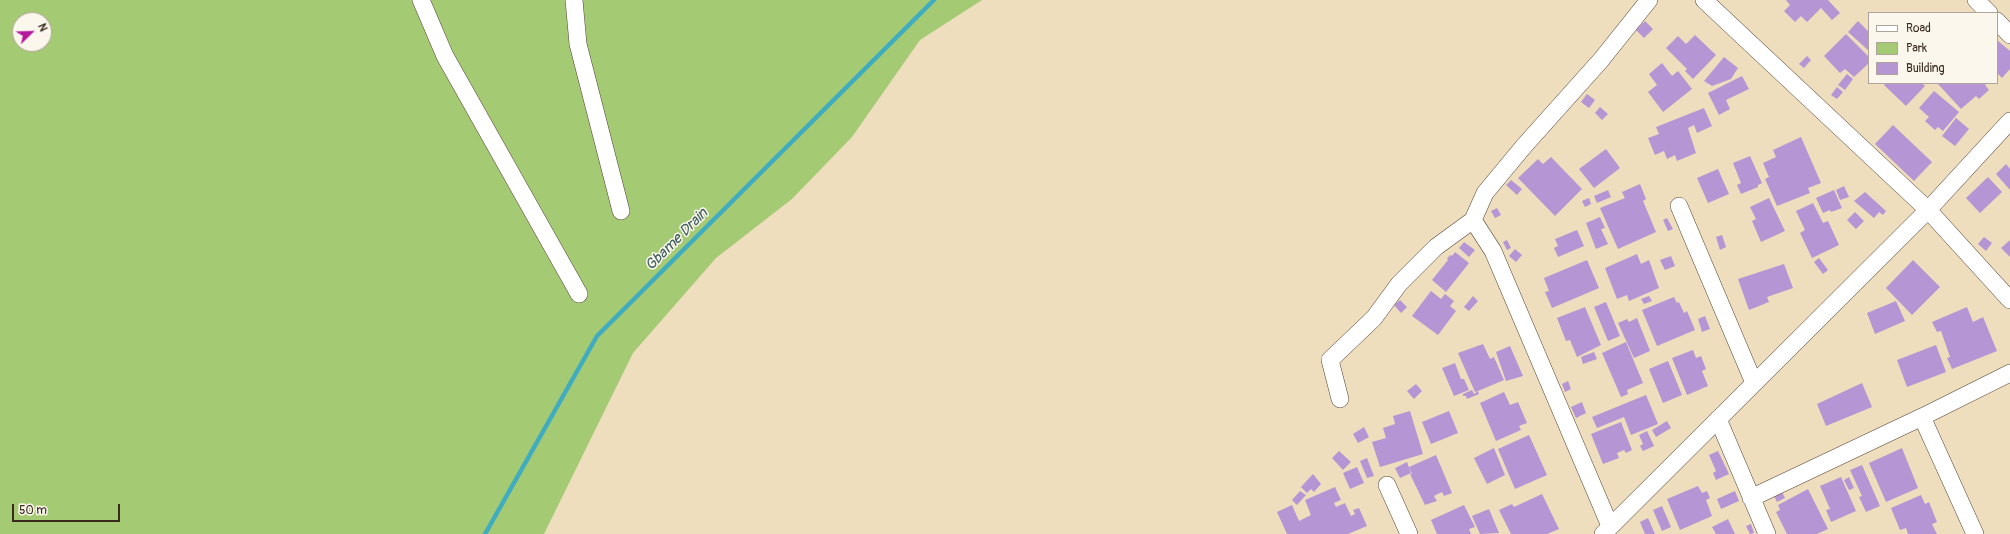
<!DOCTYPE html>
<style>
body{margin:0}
#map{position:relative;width:2010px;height:534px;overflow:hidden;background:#efdebe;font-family:Pangolin,sans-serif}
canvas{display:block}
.legend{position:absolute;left:1868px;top:12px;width:130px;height:72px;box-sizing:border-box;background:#fbf7ec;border:1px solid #aea59a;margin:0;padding:5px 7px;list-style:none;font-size:12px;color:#3b2a1e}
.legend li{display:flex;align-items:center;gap:8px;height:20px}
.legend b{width:20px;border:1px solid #aea59a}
.north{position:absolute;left:12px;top:12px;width:40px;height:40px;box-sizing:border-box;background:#fbf7ec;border:1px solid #aea59a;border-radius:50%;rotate:67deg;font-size:11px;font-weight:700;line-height:16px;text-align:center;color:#3b2a1e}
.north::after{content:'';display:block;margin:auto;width:14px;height:18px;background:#b5179e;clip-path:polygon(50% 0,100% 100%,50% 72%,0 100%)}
.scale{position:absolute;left:12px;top:504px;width:108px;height:18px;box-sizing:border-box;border:2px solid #3b2a1e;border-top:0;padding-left:5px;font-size:12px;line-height:14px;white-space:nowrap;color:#3b2a1e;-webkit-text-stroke:3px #fbf7ec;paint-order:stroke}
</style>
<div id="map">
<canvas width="2010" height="534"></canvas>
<ul class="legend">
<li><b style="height:5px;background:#fff"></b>Road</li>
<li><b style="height:11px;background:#a5ca74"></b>Park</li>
<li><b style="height:11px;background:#b595d4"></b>Building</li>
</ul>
<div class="north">N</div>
<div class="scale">50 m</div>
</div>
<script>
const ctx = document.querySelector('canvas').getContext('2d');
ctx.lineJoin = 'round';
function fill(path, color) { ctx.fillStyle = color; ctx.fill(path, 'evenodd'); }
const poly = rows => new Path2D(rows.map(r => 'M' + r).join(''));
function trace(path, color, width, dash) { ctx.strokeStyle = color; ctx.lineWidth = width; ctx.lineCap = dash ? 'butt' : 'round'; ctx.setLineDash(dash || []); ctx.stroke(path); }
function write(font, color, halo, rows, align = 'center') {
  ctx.font = font + ' Pangolin,sans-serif'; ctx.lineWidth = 3; ctx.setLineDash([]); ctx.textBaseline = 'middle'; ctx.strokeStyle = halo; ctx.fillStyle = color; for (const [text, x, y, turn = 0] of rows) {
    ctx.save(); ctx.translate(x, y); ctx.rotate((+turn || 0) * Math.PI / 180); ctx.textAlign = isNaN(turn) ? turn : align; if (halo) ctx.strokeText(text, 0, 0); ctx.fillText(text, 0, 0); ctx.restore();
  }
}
fill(poly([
 [0,0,982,0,920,40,852,137,792,199,716,258,633,353,544,534,0,534],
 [20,20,44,20,44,44,20,44]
]), '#a5ca74');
trace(poly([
 [485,534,597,336,934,0]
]), '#40acbf', 4.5);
fill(poly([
 [1786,0,1828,0,1840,13,1832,20,1821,8,1807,22,1801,16,1795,22,1784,11,1790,5],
 [1645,21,1653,29,1644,38,1636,30],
 [1858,21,1869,32,1869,51,1848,32],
 [1846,34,1869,57,1869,63,1854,77,1845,69,1840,73,1824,56],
 [1695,35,1716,55,1693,79,1685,71,1687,69,1666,48,1678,36,1686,44],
 [1997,40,2010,51,2010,69,2002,78,1997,73],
 [1807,56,1811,60,1804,68,1799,64],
 [1724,57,1738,68,1731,79,1712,86,1704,81],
 [1662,63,1672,76,1678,71,1692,89,1663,112,1648,92,1657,85,1649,74],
 [1847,74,1853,79,1845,90,1838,85],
 [1742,76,1749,89,1726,100,1730,109,1719,115,1708,93],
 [1886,83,1922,83,1925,86,1906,106,1884,85],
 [1939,83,1987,83,1985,85,1989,90,1979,99,1976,96,1961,109,1938,84],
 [1837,87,1843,92,1837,99,1831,95],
 [1934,91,1959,112,1943,131,1938,127,1935,130,1925,121,1929,117,1919,108],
 [1587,94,1595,100,1589,108,1581,102],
 [1600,107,1608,114,1602,120,1595,113],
 [1704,108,1712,126,1697,133,1694,125,1688,128,1696,153,1677,161,1675,155,1667,159,1664,151,1655,155,1648,138,1659,134,1656,127],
 [1956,118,1969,129,1955,146,1942,136],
 [1893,125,1932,162,1914,181,1875,144],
 [1801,137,1821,183,1808,188,1810,193,1777,206,1765,179,1769,177,1763,163,1776,157,1773,150],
 [1606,149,1620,168,1594,188,1579,169],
 [1750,156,1762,183,1758,185,1758,187,1741,194,1737,185,1741,183,1733,163],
 [1551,157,1582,189,1555,216,1518,178,1538,159,1543,164],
 [2006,164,2010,169,2010,190,1996,174],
 [1718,169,1729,194,1708,203,1697,178],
 [1988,177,2002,192,1980,213,1966,198],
 [1511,180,1522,189,1517,195,1506,185],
 [1640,184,1646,199,1643,201,1656,232,1618,249,1600,208,1625,198,1622,192],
 [1844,186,1849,197,1840,200,1836,190],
 [1608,190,1611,197,1597,203,1594,196],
 [1834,190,1842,208,1831,212,1830,210,1823,213,1816,198],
 [1865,192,1886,211,1883,215,1879,212,1874,218,1854,201],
 [1589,198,1591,204,1585,207,1582,201],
 [1769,198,1785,231,1761,242,1752,221,1756,219,1750,207],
 [1813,203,1823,223,1828,221,1839,245,1812,258,1800,233,1805,230,1796,211],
 [1497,208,1501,215,1495,218,1491,211],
 [1855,212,1864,221,1856,229,1847,220],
 [1600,217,1605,228,1601,229,1608,244,1596,249,1586,223],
 [1667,218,1673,229,1668,231,1663,220],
 [1577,230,1584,246,1558,257,1554,248,1558,246,1555,239],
 [1722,235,1726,247,1720,250,1716,237],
 [1984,237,1992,243,1986,251,1978,244],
 [1507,240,1511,248,1507,250,1503,242],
 [2010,240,2010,257,2001,248],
 [1464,242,1475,250,1469,257,1459,248],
 [1515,249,1522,255,1516,262,1509,256],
 [1455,252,1469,263,1446,292,1432,280,1448,260,1447,259,1450,255,1452,256],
 [1637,254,1641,264,1649,260,1659,288,1629,301,1627,295,1617,299,1605,268],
 [1671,256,1675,266,1665,270,1660,260],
 [1819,258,1828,270,1823,274,1814,262],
 [1587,260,1599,288,1552,308,1545,292,1549,291,1544,278],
 [1913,260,1940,287,1912,315,1886,288],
 [1784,264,1793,288,1767,297,1769,302,1749,310,1738,279],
 [1431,291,1441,299,1445,294,1454,301,1450,306,1456,311,1438,335,1412,316],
 [1473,296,1478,301,1469,311,1464,307],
 [1649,296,1652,301,1644,304,1641,299],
 [1674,297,1677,303,1679,302,1684,313,1687,311,1695,330,1657,346,1642,310],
 [1400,300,1407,307,1401,313,1394,305],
 [1896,301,1905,321,1875,334,1867,313],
 [1606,302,1620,336,1608,341,1594,307],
 [1585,307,1601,345,1577,357,1570,340,1566,341,1557,318],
 [1967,307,1973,322,1983,317,1997,351,1952,369,1947,358,1950,357,1941,331,1937,332,1932,322],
 [1705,316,1710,329,1702,332,1698,319],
 [1637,318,1650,351,1634,358,1618,323,1627,319,1629,322],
 [1626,342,1643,383,1627,390,1628,394,1621,397,1602,353],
 [1483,344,1490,359,1494,357,1504,380,1478,391,1479,394,1467,399,1466,396,1463,396,1463,394,1472,390,1474,394,1478,391,1475,392,1458,353],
 [1936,345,1946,372,1907,387,1897,360],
 [1510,346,1523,376,1506,381,1496,352],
 [1693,350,1696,358,1701,356,1706,369,1702,371,1708,386,1687,395,1672,358],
 [1594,352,1597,359,1583,364,1581,357],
 [1668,361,1682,395,1663,403,1649,369],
 [1455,363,1461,379,1464,379,1469,390,1454,396,1442,368],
 [1568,381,1571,389,1565,392,1562,384],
 [1862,383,1872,407,1826,426,1817,404],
 [1416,384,1422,391,1414,399,1407,391],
 [1504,392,1510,405,1518,402,1527,423,1519,426,1521,430,1496,441,1480,403],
 [1646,395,1658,424,1631,435,1624,417,1597,428,1592,417],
 [1582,402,1586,413,1576,418,1571,407],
 [1410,411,1423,454,1380,467,1372,442,1386,438,1383,428,1395,424,1393,416],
 [1449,411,1458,433,1431,444,1422,422],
 [1667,421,1671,428,1656,437,1652,430],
 [1621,422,1632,450,1626,453,1624,450,1617,453,1619,458,1603,464,1591,434],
 [1364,427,1369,437,1358,443,1353,434],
 [1647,431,1654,446,1643,451,1640,446,1643,444,1639,435],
 [1529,435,1547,475,1515,489,1498,449],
 [1494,448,1505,475,1487,484,1474,458],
 [1902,448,1918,488,1886,502,1869,463],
 [1339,451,1351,462,1343,470,1332,458],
 [1718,451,1729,474,1716,480,1713,473,1716,471,1709,455],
 [1436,455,1452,493,1444,496,1442,492,1434,496,1437,501,1425,505,1410,474,1412,474,1409,467],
 [1367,458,1374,476,1367,478,1360,461],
 [1407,462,1411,473,1400,478,1395,468],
 [1862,465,1880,506,1866,512,1859,497,1862,496,1850,470],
 [1357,467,1364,483,1350,489,1343,473],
 [1313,474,1321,484,1314,492,1311,489,1307,493,1301,487],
 [1841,477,1856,511,1831,522,1826,510,1830,509,1820,486],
 [1849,477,1854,488,1849,490,1844,480],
 [1698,486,1702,493,1707,491,1710,498,1706,500,1712,516,1680,530,1667,499],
 [1335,487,1341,500,1334,503,1336,507,1345,503,1351,516,1355,514,1353,510,1359,508,1367,526,1348,534,1287,534,1277,512,1292,505,1299,521,1311,515,1305,500],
 [1808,489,1828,529,1817,534,1787,534,1776,512,1780,510,1778,505],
 [1300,491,1306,495,1297,505,1292,500],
 [1735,491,1739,501,1721,509,1717,499],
 [1782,492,1785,498,1777,502,1774,496],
 [1542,494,1559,529,1547,534,1511,534,1499,510,1512,504,1514,507],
 [1921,495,1925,504,1929,502,1937,522,1932,524,1937,534,1908,534,1906,528,1900,530,1891,508],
 [1464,505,1475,527,1469,529,1471,534,1437,534,1431,520],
 [1662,506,1671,527,1662,531,1653,510],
 [1489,509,1499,533,1480,534,1472,516],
 [1648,518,1655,534,1645,534,1640,522],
 [1728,519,1735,534,1716,534,1712,527],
 [1751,524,1754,533,1750,534,1746,526]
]), '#b595d4');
const minor = poly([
 [421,0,445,56,579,294],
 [574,0,578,44,621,211],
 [1704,0,1928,210,2010,300],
 [1976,0,1989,13],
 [1997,21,2010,35],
 [1679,206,1754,383],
 [1340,399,1330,360,1374,318,1399,284,1436,247,1473,220],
 [1718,419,1767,534],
 [1387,485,1409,534],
 [1751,498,1922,417],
 [1610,526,1493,251,1473,220,1485,193,1524,146,1601,60,1649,0],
 [1603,534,1928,210,2010,121],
 [1975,534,1922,417,2010,373]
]);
trace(minor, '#564536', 18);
trace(minor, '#fff', 17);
write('italic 15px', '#3d5e5e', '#fbf7ec', [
 ["Gbame Drain",677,240,-45]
]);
</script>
